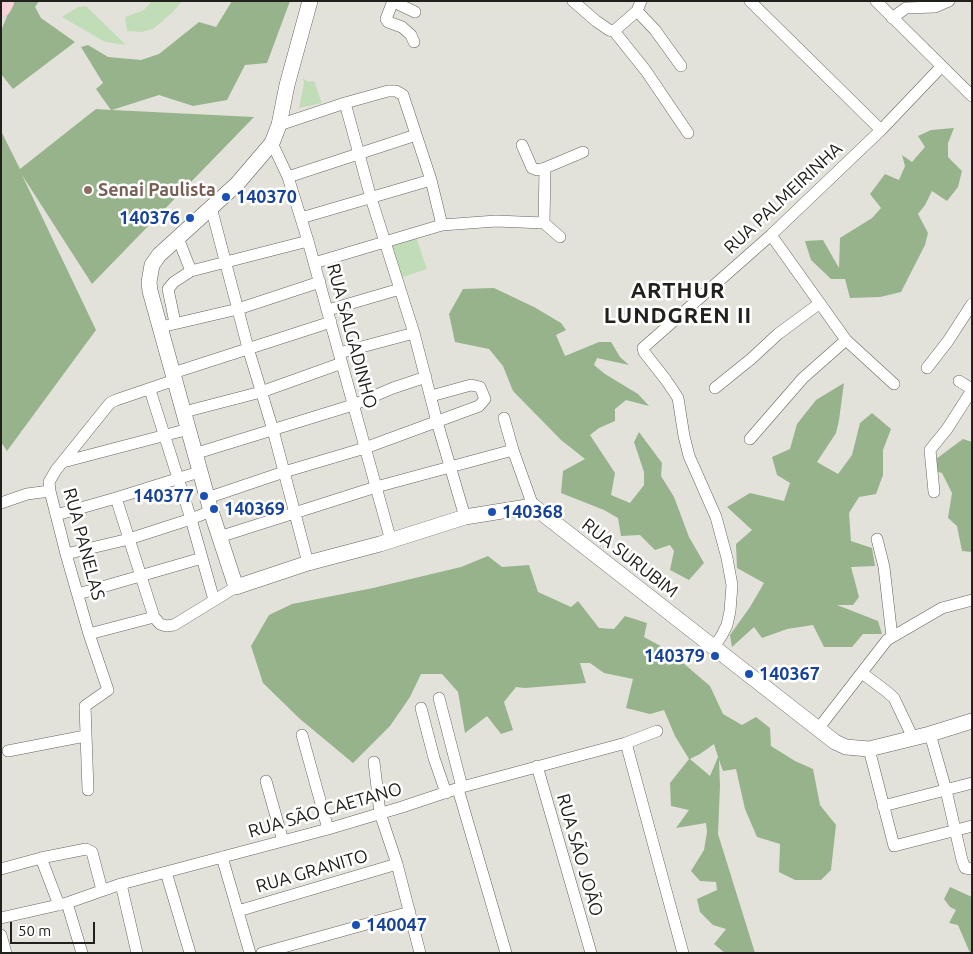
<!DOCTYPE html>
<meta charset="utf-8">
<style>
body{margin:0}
#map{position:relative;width:973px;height:954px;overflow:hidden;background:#e3e2da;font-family:Ubuntu,sans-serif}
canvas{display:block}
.frame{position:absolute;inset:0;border:2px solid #21201d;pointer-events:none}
.scale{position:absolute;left:10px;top:922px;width:85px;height:22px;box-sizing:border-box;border:2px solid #21201d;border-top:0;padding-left:6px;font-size:15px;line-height:18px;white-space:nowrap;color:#21201d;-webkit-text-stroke:4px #fff;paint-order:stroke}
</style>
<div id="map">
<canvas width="973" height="954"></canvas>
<div class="frame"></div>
<div class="scale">50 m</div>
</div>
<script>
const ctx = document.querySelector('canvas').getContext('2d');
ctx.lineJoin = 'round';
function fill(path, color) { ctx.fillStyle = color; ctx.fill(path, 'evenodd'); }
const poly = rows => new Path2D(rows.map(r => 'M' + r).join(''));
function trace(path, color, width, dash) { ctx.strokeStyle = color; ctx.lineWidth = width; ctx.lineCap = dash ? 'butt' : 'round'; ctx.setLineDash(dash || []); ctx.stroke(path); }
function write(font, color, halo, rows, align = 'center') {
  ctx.font = font + ' Ubuntu,sans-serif'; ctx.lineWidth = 5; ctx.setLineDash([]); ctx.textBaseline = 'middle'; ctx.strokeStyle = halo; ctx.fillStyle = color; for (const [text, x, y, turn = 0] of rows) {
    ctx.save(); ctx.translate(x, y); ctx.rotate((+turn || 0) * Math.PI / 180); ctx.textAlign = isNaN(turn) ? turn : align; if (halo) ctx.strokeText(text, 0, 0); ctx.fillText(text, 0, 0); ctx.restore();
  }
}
fill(poly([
 [152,1,182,1,173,12,153,29,142,32,127,31,125,17,144,10],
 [86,6,126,45,105,42,62,17,78,7],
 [303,78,308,82,314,81,322,103,299,108,304,83],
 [416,237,427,269,400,278,389,246]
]), '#c1ddb7');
fill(poly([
 [13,1,39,1,35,7,41,18,75,42,13,89,1,74,1,31],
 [232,1,290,1,267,63,245,65,227,100,193,106,159,95,112,110,254,117,92,284,22,175,96,330,7,451,1,442,1,131,20,169,96,109,111,110,96,89,103,83,81,47,88,45,108,57,141,60,159,54,199,22,216,27],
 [954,128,948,143,948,157,962,171,958,187,947,201,932,191,925,205,918,214,928,233,925,245,901,292,880,297,850,298,845,279,831,279,811,260,805,241,823,240,839,268,840,238,872,218,881,208,870,194,885,174,899,180,905,166,902,155,912,162,925,147,918,136,931,130],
 [494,288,534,307,561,323,566,330,556,335,565,356,599,342,611,342,620,357,629,365,597,358,594,365,605,374,638,394,649,406,626,400,615,409,615,421,599,428,590,435,615,473,611,495,630,503,644,485,644,472,634,442,639,432,662,463,661,476,674,497,689,537,704,563,689,580,670,570,674,551,670,545,655,550,640,535,621,536,618,518,604,510,561,493,563,471,585,459,561,440,513,391,503,366,489,349,455,342,449,314,463,289],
 [844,383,839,420,836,433,817,462,838,474,852,455,860,423,872,413,891,429,883,450,883,475,876,494,859,497,849,513,851,541,872,548,875,566,851,567,859,597,853,605,837,605,878,621,882,634,863,634,852,647,824,647,813,625,787,629,762,638,754,627,732,647,730,635,750,607,764,583,737,568,736,544,752,530,727,507,750,493,784,501,790,483,777,475,772,457,790,449,797,424,816,400],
 [963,439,972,442,972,552,962,551,957,526,948,518,952,493,942,473,932,470,936,459],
 [488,556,502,567,529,565,538,592,571,607,578,601,599,628,614,629,625,616,647,623,644,637,668,650,710,686,723,714,742,725,756,717,770,728,771,746,795,761,813,769,820,805,836,825,831,870,821,880,795,880,779,872,780,844,757,837,745,809,736,769,723,771,719,760,720,786,718,834,755,953,725,953,714,944,726,929,713,925,700,912,697,899,717,890,716,882,700,881,691,871,704,850,707,832,706,823,676,828,689,810,671,806,670,783,689,759,675,736,664,710,650,714,626,708,633,679,604,673,590,663,580,663,586,683,525,688,516,687,504,702,513,730,501,734,487,716,465,733,458,692,442,674,421,674,410,697,390,726,353,763,300,719,263,683,251,646,269,615,292,604,373,588,461,567],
 [714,744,718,757,710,776,690,759,700,754],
 [950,887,972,897,972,953,970,953,958,925,949,923,956,910,950,907,944,899]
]), '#96b38b');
const minor = poly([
 [393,1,386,19,388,22,402,27,411,35,414,42],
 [573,1,596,21,609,30,614,31],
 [641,1,637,11,614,31,646,71,688,133],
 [750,1,881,130],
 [876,1,972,96],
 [394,2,415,12],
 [637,11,655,30,681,66],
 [892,18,906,8,935,7,949,1],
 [345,103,371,198,414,333,437,422,465,517],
 [279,125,345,103,388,91,396,91,403,95,431,180,442,225,314,263],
 [272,143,288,177,308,241,391,541],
 [522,145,532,168,537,170,545,168],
 [288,177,416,135],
 [211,207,248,348,273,430,308,563],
 [301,218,431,180],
 [544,223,545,168,583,152],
 [442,225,496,221,544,223,560,237],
 [771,235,846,340,894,384],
 [178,238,191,271,308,241],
 [328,310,400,289],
 [175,323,168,289,174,282,191,271],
 [161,327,238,309,320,282],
 [339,353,414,333],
 [927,368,948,341,972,304],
 [173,373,331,322],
 [959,381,972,389],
 [715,388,751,359,778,334,820,303],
 [150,390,191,519,214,600],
 [184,412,261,392,342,363],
 [504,418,513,450],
 [750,439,803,378,846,340],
 [194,454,353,405,393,388,426,377],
 [63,462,189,429],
 [934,492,930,450,947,429,972,390],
 [116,498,154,617],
 [207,498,284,472,365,448,479,406,485,399,480,387,471,385,431,396],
 [1,503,27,494,50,491],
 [56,515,116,498,199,472],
 [219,537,376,487,513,450,533,506],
 [877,539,884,567,892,637],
 [66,554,129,539,191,519,211,511],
 [78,594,202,558],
 [89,634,154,617,160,624,166,626,174,625,236,587],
 [714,647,722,635,727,625,730,611,732,585,727,558,716,517,689,456,684,436,678,398,666,380,644,352,643,348,771,235,881,130,941,67],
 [862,673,886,691,894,698,913,738],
 [439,698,462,787],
 [421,708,434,758,446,793],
 [818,729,887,640,942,608,972,600],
 [930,734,946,790,962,860,965,868,972,869],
 [302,735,328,829],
 [626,743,683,953],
 [869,749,894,846,972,826],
 [8,751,85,736],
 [374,762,380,813,397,864,420,953],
 [537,766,591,953],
 [266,781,283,841],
 [458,789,506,953],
 [88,790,85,706,108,690,89,634,66,554,50,491,49,482,56,470,110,403,116,400,175,380],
 [883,806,972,783],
 [222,857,250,953],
 [41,858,59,905],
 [1,869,41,858,86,849,92,852,102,890],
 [166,872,190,953],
 [121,884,137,953],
 [67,903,82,953],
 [238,911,397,864],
 [1,918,67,903,121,884,328,829,402,807,462,787,626,743,657,731],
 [1,935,6,953],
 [262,953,410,912]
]);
const tertiary = poly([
 [310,1,287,85,279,125,272,143,237,184,159,255,152,265,149,282,150,291,211,511,236,587,308,563,380,544,465,517,533,506,835,742,846,747,869,749,930,734,972,721]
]);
const trunk = poly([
 [1,7,4,1]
]);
trace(minor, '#66645e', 12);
trace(tertiary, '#66645e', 16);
trace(trunk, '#c1c1c0', 21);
trace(minor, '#fff', 11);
trace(tertiary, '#fff', 15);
trace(trunk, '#fad2d8', 20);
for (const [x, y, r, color] of [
 [88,190,5,"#8d6e63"],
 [226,197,5,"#1a4fb4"],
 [190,218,5,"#1a4fb4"],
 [204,496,5,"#1a4fb4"],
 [214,509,5,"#1a4fb4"],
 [492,512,5,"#1a4fb4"],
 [715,656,5,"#1a4fb4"],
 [749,674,5,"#1a4fb4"],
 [356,925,5,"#1a4fb4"]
]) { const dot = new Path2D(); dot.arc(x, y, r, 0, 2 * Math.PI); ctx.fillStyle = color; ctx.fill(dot); trace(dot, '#fff', 2); }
write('bold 18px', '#785e54', '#fff', [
 ["Senai Paulista",98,190]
], 'left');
write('bold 18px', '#164399', '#fff', [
 ["140370",236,197],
 ["140376",180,218,"right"],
 ["140377",194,496,"right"],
 ["140369",224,509],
 ["140368",502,512],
 ["140379",705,656,"right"],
 ["140367",759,674],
 ["140047",366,925]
], 'left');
write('18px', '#21201d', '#fff', [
 ["RUA PALMEIRINHA",783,198,-43],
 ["RUA SALGADINHO",352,336,75],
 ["RUA PANELAS",84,544,75],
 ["RUA SURUBIM",630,558,38],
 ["RUA SÃO CAETANO",325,810,-16],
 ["RUA SÃO JOÃO",580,855,74],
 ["RUA GRANITO",312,871,-16]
]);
ctx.letterSpacing = '1px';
write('bold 22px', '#21201d', '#fff', [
 ["ARTHUR",678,291],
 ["LUNDGREN II",678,316]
]);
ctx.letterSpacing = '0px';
</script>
